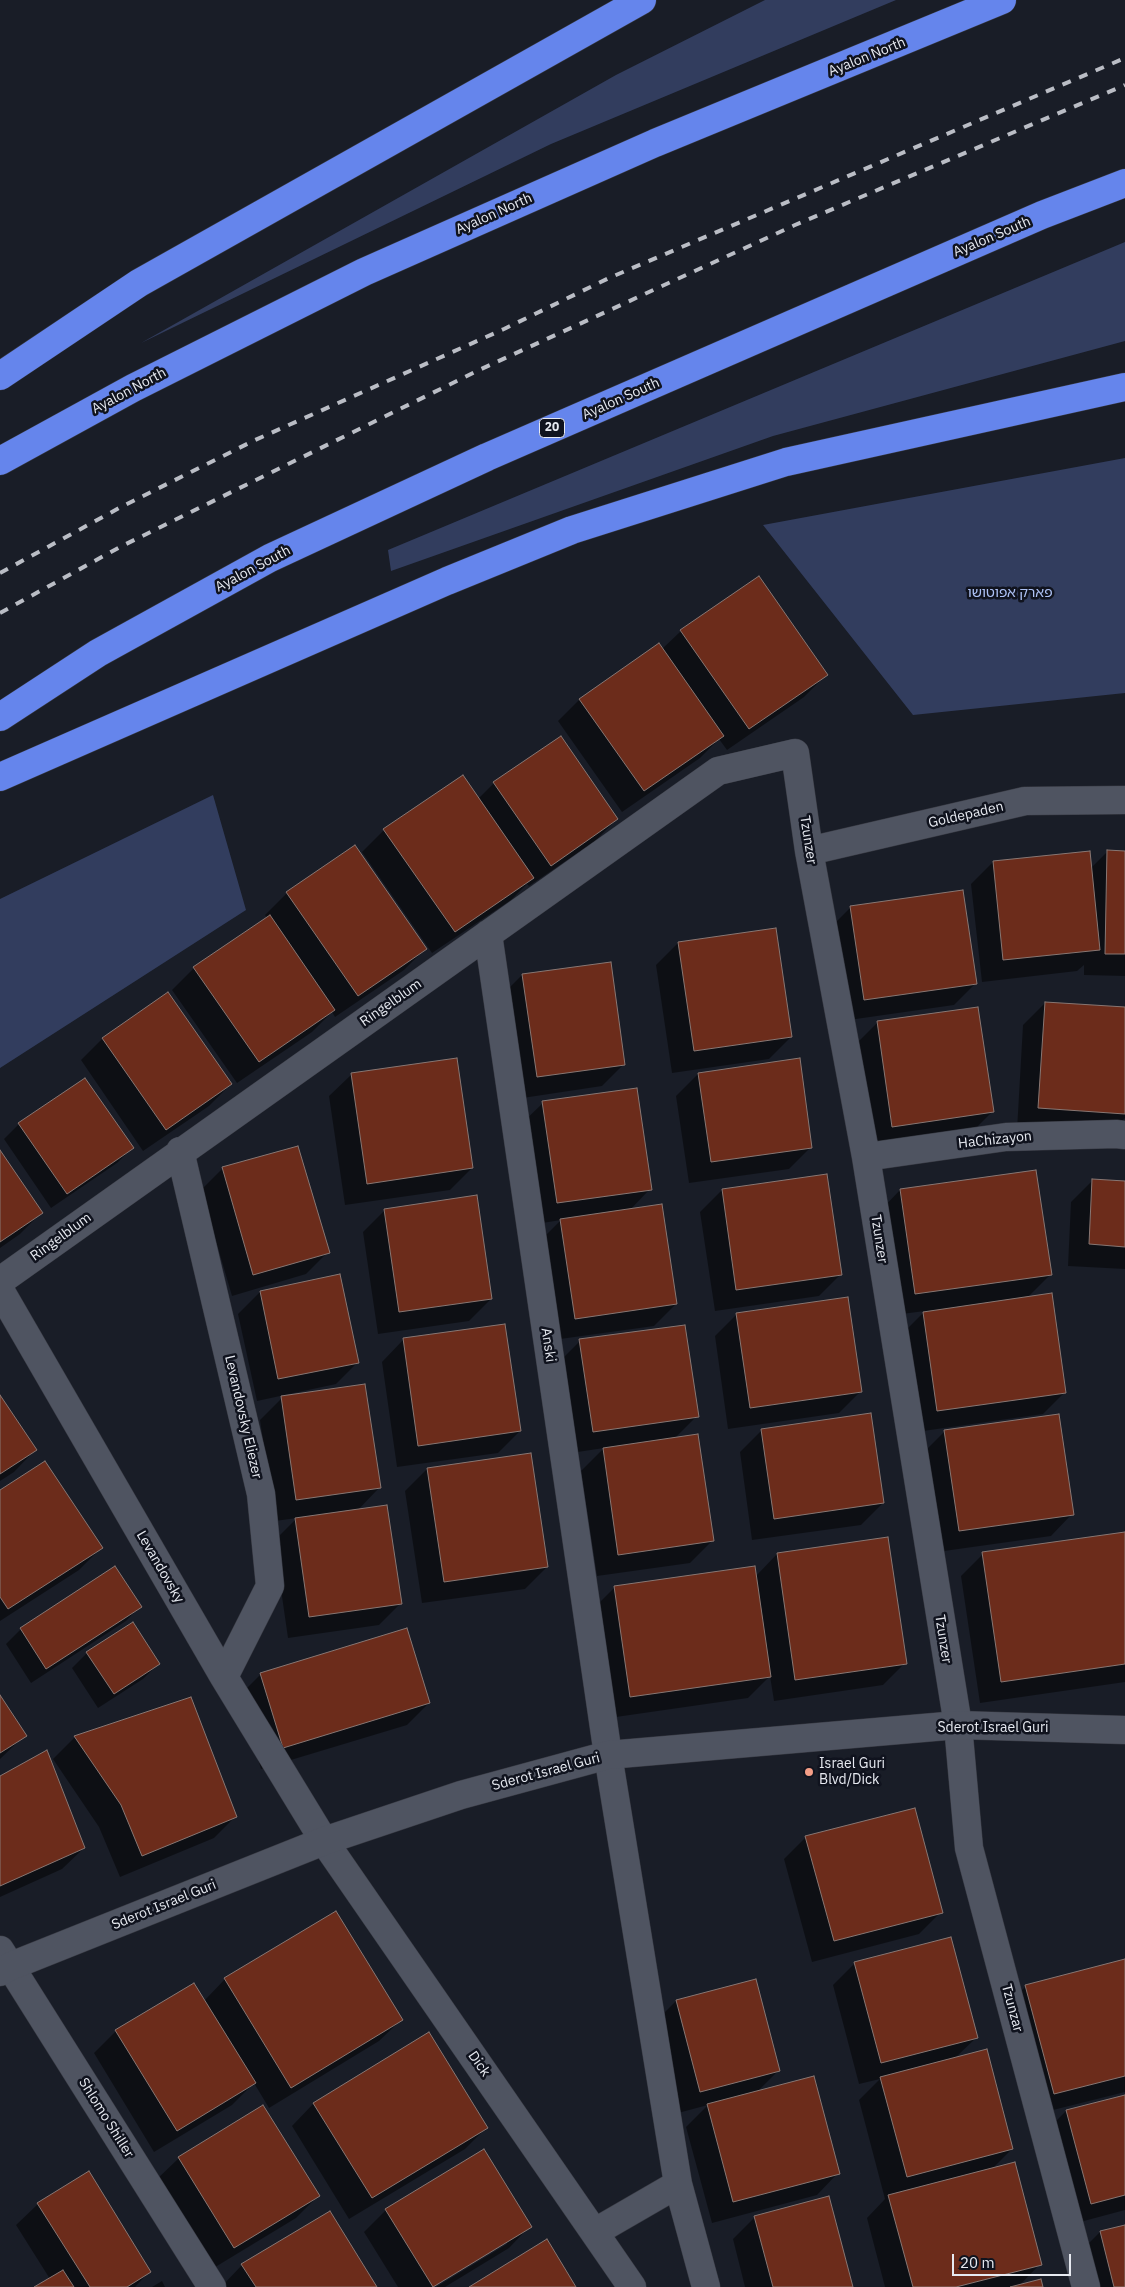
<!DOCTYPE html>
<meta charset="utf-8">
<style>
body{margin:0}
#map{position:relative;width:1125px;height:2287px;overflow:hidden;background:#191d27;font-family:"IBM Plex Sans",sans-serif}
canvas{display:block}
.scale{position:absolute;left:952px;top:2254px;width:119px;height:22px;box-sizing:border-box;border:2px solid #e7eaf1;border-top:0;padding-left:6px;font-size:15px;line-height:18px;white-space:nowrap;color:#e7eaf1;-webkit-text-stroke:4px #10131e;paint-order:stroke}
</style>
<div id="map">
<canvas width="1125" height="2287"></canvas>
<div class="scale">20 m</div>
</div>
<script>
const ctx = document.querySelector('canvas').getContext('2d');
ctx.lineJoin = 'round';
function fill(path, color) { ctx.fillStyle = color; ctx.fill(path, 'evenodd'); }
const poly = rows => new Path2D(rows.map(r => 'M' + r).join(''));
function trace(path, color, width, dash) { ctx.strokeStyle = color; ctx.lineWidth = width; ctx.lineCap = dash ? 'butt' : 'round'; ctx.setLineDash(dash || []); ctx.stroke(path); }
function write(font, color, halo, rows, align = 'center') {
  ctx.font = font + ' "IBM Plex Sans","Noto Sans Hebrew",sans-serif'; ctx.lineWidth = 5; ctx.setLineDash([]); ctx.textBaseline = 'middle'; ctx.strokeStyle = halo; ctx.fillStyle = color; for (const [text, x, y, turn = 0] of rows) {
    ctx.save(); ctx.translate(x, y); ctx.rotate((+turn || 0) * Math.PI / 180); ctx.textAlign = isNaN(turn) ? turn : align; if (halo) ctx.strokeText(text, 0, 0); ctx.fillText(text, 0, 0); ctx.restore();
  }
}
fill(poly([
 [765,0,896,0,551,144,141,343,616,75],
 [1125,242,1125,341,773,436,391,571,388,550],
 [1125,458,1125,693,913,715,763,525],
 [213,795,246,910,0,1068,0,899]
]), '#323d5e');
fill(poly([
 [681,631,826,675,804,697,727,750,719,739,700,758,622,812,558,721,580,699,662,649],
 [494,783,617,819,595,841,529,886,527,884,511,900,432,953,362,852,384,830,478,799],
 [355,846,426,948,404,970,335,1017,332,1012,312,1032,237,1083,172,990,194,968,267,918,265,915,287,893],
 [1107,852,1125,852,1125,976,1084,975,1084,965,1077,971,982,982,971,884,993,862,1090,869],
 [851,907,976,983,954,1005,842,1021,829,929],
 [678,943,791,1037,769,1059,672,1073,656,965],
 [522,975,624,1064,602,1086,516,1099,500,997],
 [168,994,231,1084,209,1106,143,1151,81,1060,102,1039],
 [1045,1003,1125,1008,1125,1118,1107,1136,1017,1130,1023,1025],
 [877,1023,992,1112,970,1134,871,1148,855,1045],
 [456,1059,472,1168,450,1190,345,1205,329,1096,351,1075],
 [698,1074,811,1147,789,1169,689,1183,676,1096],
 [543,1103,650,1189,629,1211,676,1304,654,1326,553,1340,539,1242,561,1220,536,1224,521,1124],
 [19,1124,132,1148,117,1163,51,1208,4,1139],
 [0,1152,42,1212,20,1234,0,1248],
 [223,1168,328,1252,306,1274,232,1296,201,1190],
 [1093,1180,1125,1182,1125,1269,1068,1266,1071,1202],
 [722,1190,841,1274,819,1296,715,1311,700,1212],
 [900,1190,1050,1275,1027,1298,1065,1392,1043,1414,916,1432,901,1335,925,1311,894,1315,879,1212],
 [385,1210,491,1299,469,1321,378,1334,363,1232],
 [339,1276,358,1362,336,1384,257,1401,238,1314,260,1292],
 [737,1314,861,1391,839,1413,728,1429,715,1336],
 [403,1340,520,1431,498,1453,397,1467,382,1362],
 [580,1341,697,1416,674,1439,712,1541,690,1563,597,1576,581,1471,604,1448,571,1453,558,1363],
 [0,1397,35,1450,14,1472,0,1481],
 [282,1398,379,1488,357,1511,401,1603,379,1625,288,1638,274,1541,297,1518,275,1521,260,1420],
 [762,1430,883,1503,861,1525,752,1540,740,1452],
 [944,1432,1072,1514,1051,1536,937,1552,923,1453],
 [427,1469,547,1567,525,1589,422,1603,405,1491],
 [0,1492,101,1548,79,1570,0,1621],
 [1125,1533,1125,1682,980,1703,961,1576,983,1554],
 [777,1554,905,1663,883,1685,774,1701,770,1676,748,1698,609,1718,593,1609,615,1587,755,1577],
 [115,1568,140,1606,126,1621,31,1683,6,1644,21,1629],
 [87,1653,158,1664,143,1679,98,1708,72,1668],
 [261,1674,429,1703,407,1725,261,1769,239,1696],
 [0,1697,25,1735,0,1759],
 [75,1737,235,1817,214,1838,120,1877,99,1827,53,1759],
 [0,1778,84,1848,62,1869,0,1897],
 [806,1837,941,1912,919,1934,812,1962,784,1859],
 [1125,1960,1125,2092,1033,2115,1004,2008,1026,1986],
 [855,1963,976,2038,955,2058,1012,2149,992,2169,1040,2264,1019,2286,1041,2287,885,2287,867,2218,885,2199,859,2100,880,2079,859,2084,833,1985],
 [225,1979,401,2020,379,2041,269,2108,254,2083,232,2105,154,2152,94,2053,116,2031,204,2001],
 [676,2001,779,2070,757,2092,838,2173,817,2195,712,2223,686,2127,708,2105,678,2113,654,2023],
 [429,2034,487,2127,465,2149,349,2219,292,2126,313,2104],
 [1125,2096,1125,2210,1069,2225,1044,2133,1066,2111],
 [179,2158,318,2196,296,2218,212,2269,157,2179],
 [38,2204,149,2272,135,2287,37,2287,50,2279,16,2225],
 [386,2210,530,2226,509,2248,445,2287,436,2287,507,2244,507,2241,431,2287,398,2287,364,2232],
 [755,2217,852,2287,745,2287,733,2239],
 [1125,2226,1125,2287,1087,2287,1078,2254,1100,2232],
 [242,2265,376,2287,221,2287],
 [162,2281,165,2287,152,2287]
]), '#0007');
const building = poly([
 [759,576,828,675,749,729,680,630,759,576],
 [659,643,724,736,644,791,579,699,659,643],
 [561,736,618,819,551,866,493,782,561,736],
 [463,775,534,878,455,932,383,829,463,775],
 [355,845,427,949,358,996,286,892,355,845],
 [1107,850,1125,851,1125,954,1105,954,1107,850],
 [1090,851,1100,950,1003,960,993,861,1090,851],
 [963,890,977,984,864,1000,850,906,963,890],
 [270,915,335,1010,259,1062,193,967,270,915],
 [776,928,792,1037,694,1051,678,942,776,928],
 [611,962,625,1065,537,1077,522,974,611,962],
 [168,992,232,1084,166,1130,102,1038,168,992],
 [1045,1002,1125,1007,1125,1114,1038,1108,1045,1002],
 [978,1007,994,1112,892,1127,877,1021,978,1007],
 [457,1058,473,1168,367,1184,351,1073,457,1058],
 [800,1058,812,1148,711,1162,698,1073,800,1058],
 [85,1078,134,1148,67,1194,18,1123,85,1078],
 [637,1088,652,1190,557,1203,542,1101,637,1088],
 [298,1146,330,1253,253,1275,222,1167,298,1146],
 [0,1150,43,1213,0,1242,0,1150],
 [1036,1170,1052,1275,915,1294,900,1189,1036,1170],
 [827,1174,842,1275,736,1290,722,1189,827,1174],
 [1092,1179,1125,1181,1125,1247,1089,1244,1092,1179],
 [477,1195,492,1299,399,1312,384,1209,477,1195],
 [662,1204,677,1304,575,1319,560,1219,662,1204],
 [340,1274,359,1363,278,1379,260,1291,340,1274],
 [1052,1293,1066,1393,937,1411,923,1312,1052,1293],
 [848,1297,862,1392,750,1408,736,1313,848,1297],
 [505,1324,521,1431,418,1446,403,1338,505,1324],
 [685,1325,699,1417,593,1432,579,1339,685,1325],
 [365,1384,381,1488,296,1500,281,1396,365,1384],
 [0,1395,37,1450,0,1474,0,1395],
 [871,1413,884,1503,774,1519,761,1429,871,1413],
 [1059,1414,1074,1515,959,1531,944,1430,1059,1414],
 [698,1434,714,1541,618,1555,603,1448,698,1434],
 [531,1453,548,1567,444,1582,427,1468,531,1453],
 [45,1461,103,1548,8,1609,0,1597,0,1490,45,1461],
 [387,1505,402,1604,309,1617,295,1518,387,1505],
 [1125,1532,1125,1664,1001,1682,982,1552,1125,1532],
 [888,1537,907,1664,795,1680,777,1553,888,1537],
 [115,1566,142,1607,46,1669,20,1628,115,1566],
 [755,1566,771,1677,630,1697,614,1586,755,1566],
 [133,1622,160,1664,114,1694,86,1652,133,1622],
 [407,1628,430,1703,283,1748,260,1673,407,1628],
 [0,1695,27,1736,0,1753,0,1695],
 [191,1697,237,1817,142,1856,121,1805,74,1736,191,1697],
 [47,1750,85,1848,0,1886,0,1776,47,1750],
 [915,1808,943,1913,834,1941,805,1836,915,1808],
 [336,1911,403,2020,291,2088,224,1978,336,1911],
 [951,1937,978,2038,881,2063,854,1962,951,1937],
 [1125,1959,1125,2076,1054,2094,1025,1985,1125,1959],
 [756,1979,780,2071,700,2092,676,2000,756,1979],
 [194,1983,256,2083,177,2131,115,2030,194,1983],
 [429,2032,488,2128,372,2198,313,2103,429,2032],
 [987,2049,1013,2149,907,2177,880,2077,987,2049],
 [814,2076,840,2174,733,2202,707,2104,814,2076],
 [1125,2095,1125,2195,1091,2204,1066,2110,1125,2095],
 [263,2105,320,2196,234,2248,178,2157,263,2105],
 [484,2149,532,2227,433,2287,385,2209,484,2149],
 [1015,2162,1042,2265,956,2287,913,2287,888,2195,1015,2162],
 [89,2171,151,2272,127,2287,90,2287,37,2203,89,2171],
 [829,2196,853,2287,773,2287,754,2216,829,2196],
 [330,2211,377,2287,256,2287,241,2264,330,2211],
 [1125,2225,1125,2287,1114,2287,1100,2231,1125,2225],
 [547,2239,576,2287,469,2287,547,2239],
 [63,2270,74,2287,34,2287,63,2270],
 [1041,2279,1043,2287,1010,2287,1041,2279]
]);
fill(building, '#6c2c1b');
trace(building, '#887773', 1);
const minor = poly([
 [809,851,1025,801,1125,800],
 [488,934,608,1755,678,2184,706,2287],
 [180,1151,261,1494,270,1586,224,1677],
 [866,1157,1006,1137,1116,1134,1125,1135],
 [0,1281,718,771,795,753,809,851,866,1157,958,1725,969,1848,1086,2287],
 [0,1290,224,1677,324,1841,632,2287],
 [0,1950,212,2287],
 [595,2232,678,2184]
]);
const tertiary = poly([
 [0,1972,11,1966,324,1841,461,1795,608,1755,958,1725,1125,1730]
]);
const motorway = poly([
 [0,376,139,283,642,0],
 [0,461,133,388,364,272,655,143,1002,0],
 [0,717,98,653,270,558,487,457,1042,215,1125,183],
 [0,777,447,581,572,530,786,462,1125,387]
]);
trace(minor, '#373942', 29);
trace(tertiary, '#373942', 29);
trace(motorway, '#373942', 29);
trace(minor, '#4f5461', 28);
trace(tertiary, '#4f5461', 28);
trace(motorway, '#6585ec', 28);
trace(poly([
 [0,573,121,507,253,441,504,329,609,278,1125,58],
 [0,613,120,547,477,371,795,225,1125,85]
]), '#babdc5', 4, [9, 9]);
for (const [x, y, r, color] of [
 [809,1772,5,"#f49e87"]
]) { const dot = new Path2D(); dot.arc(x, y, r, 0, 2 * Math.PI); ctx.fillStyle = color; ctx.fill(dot); trace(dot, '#10131e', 2); }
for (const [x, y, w] of [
 [552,428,25]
]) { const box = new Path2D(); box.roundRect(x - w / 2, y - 9.5, w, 19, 4); ctx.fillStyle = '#10131e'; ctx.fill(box); trace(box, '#e7eaf1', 1); }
write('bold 12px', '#e7eaf1', null, [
 ["20",552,428]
]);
write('14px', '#e7eaf1', '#10131e', [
 ["Ayalon North",867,57,-22],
 ["Ayalon North",494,214,-24],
 ["Ayalon South",992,237,-23],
 ["Ayalon North",129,391,-28],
 ["Ayalon South",621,399,-24],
 ["Ayalon South",253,569,-28],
 ["Goldepaden",966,815,-13],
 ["Tzunzer",808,840,81],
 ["Ringelblum",391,1003,-35],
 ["HaChizayon",995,1140,-6],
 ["Ringelblum",61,1237,-36],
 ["Tzunzer",879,1239,81],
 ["Anski",548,1345,82],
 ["Levandovsky Eliezer",243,1417,77],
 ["Levandovsky",160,1567,60],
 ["Tzunzer",943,1639,81],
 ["Sderot Israel Guri",993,1728],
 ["Sderot Israel Guri",546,1772,-15],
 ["Sderot Israel Guri",164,1905,-22],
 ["Tzunzar",1012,2008,75],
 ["Dick",479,2064,55],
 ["Shlomo Shiller",106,2118,58]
]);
write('14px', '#adc1f4', '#10131e', [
 ["פארק אפוטושו",1010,593]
]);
write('14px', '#e7eaf1', '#10131e', [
 ["Israel Guri",819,1764],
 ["Blvd/Dick",819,1780]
], 'left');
</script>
